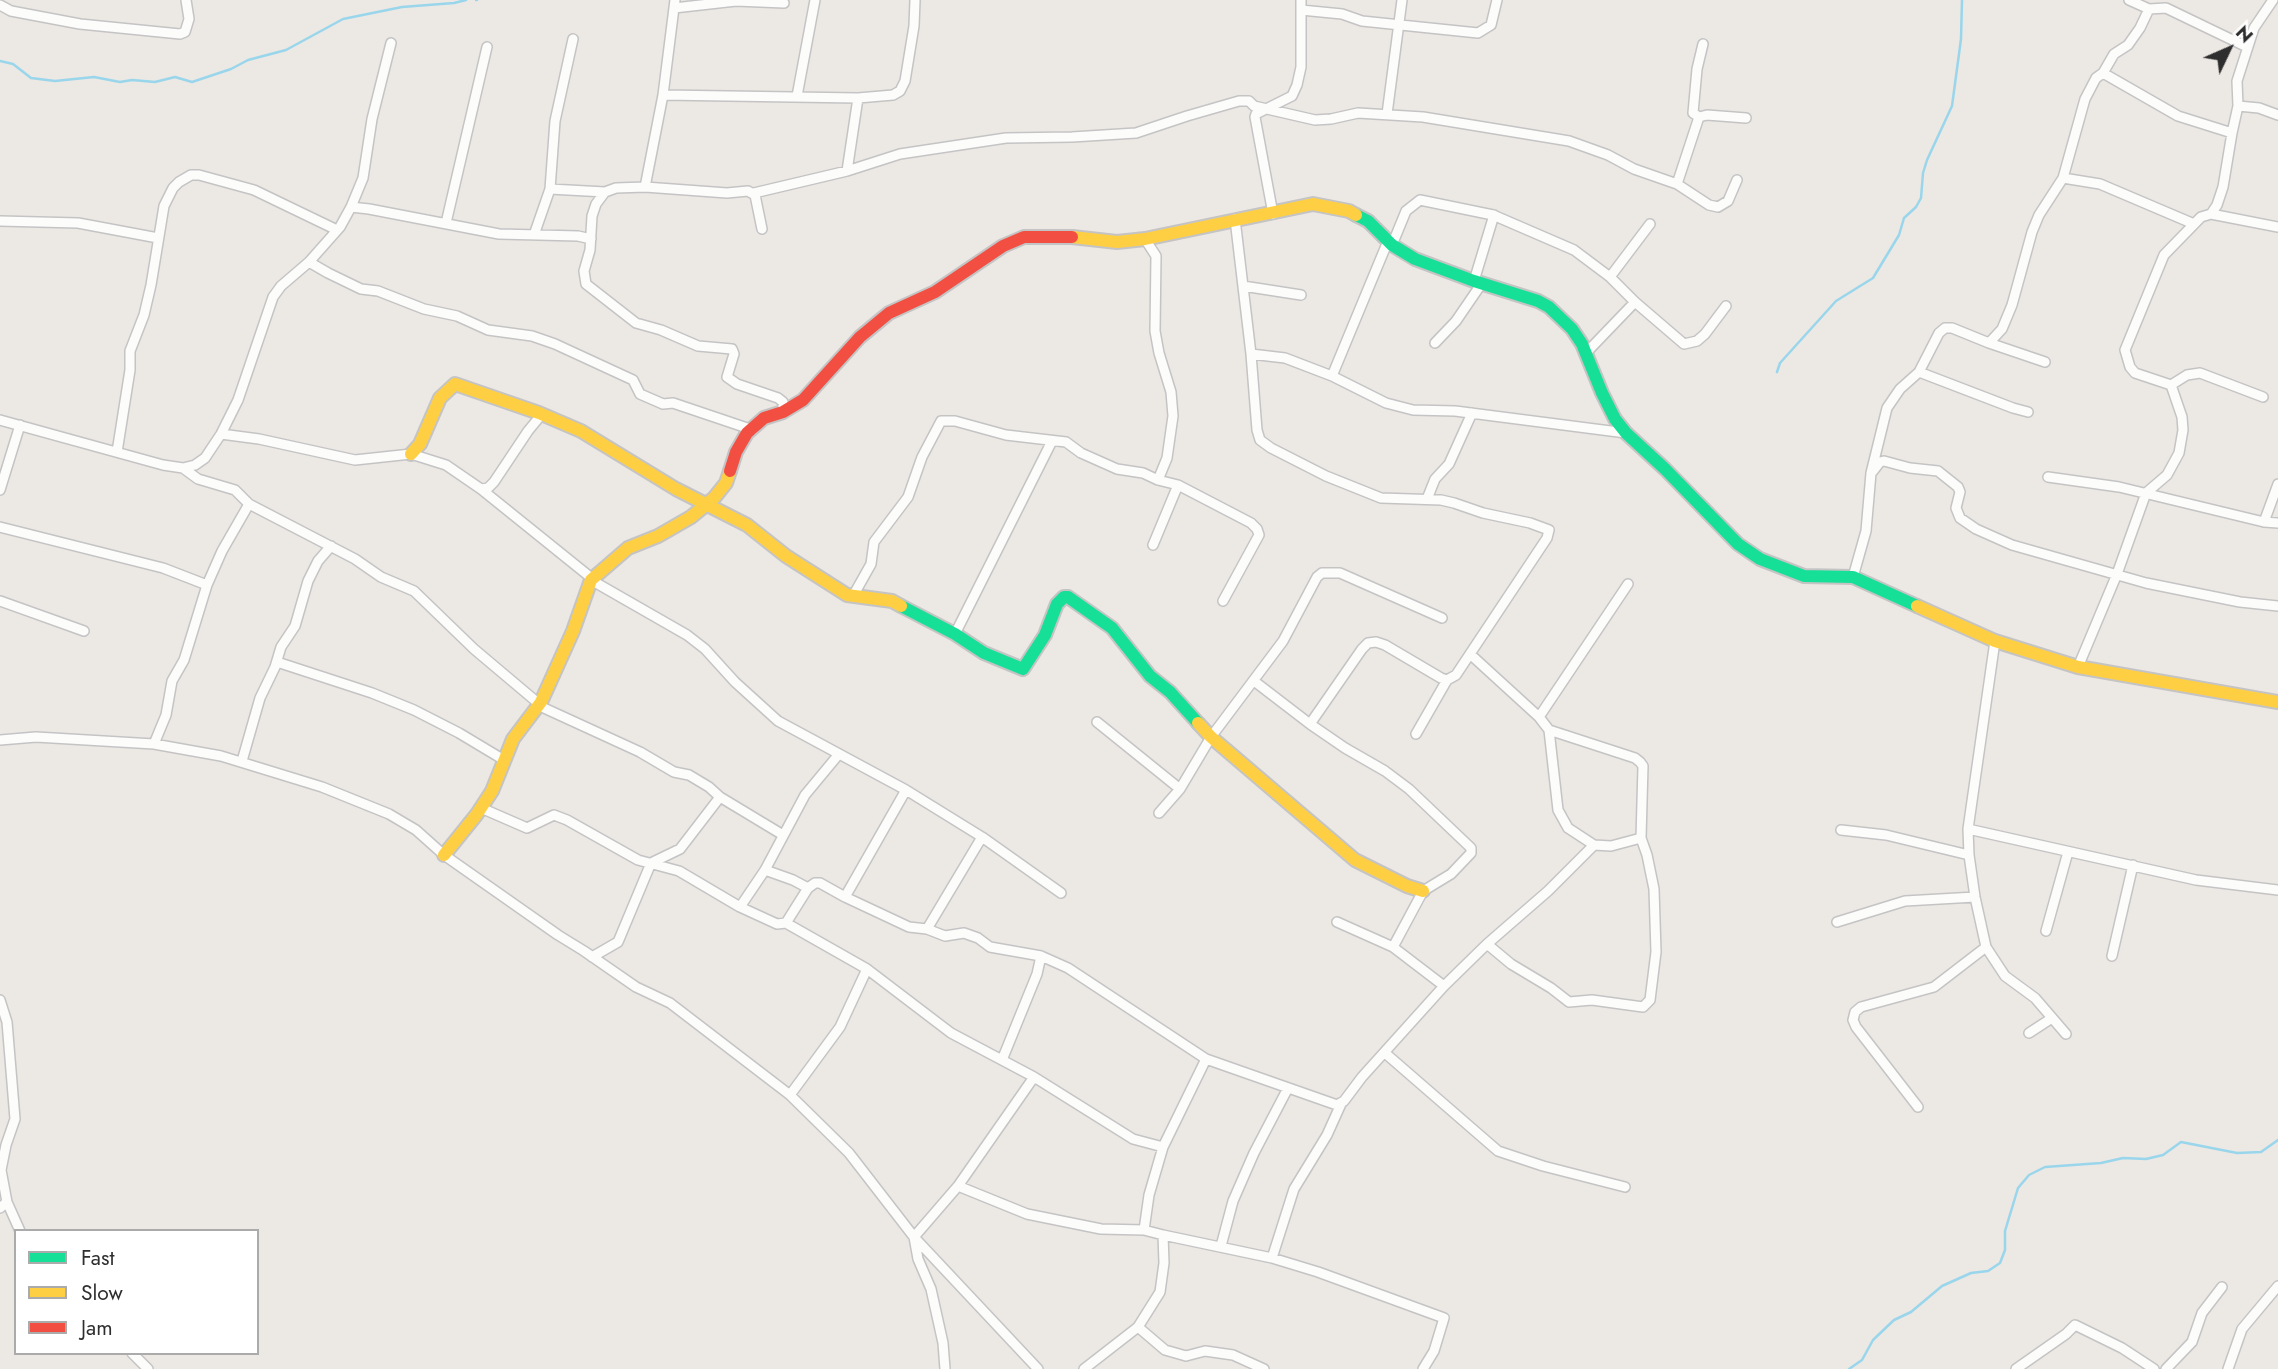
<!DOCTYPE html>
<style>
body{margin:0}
#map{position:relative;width:2278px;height:1369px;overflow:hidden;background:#ece8e4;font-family:Jost,sans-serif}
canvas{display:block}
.legend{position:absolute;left:14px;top:1229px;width:245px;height:126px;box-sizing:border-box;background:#fff;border:2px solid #ababab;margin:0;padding:9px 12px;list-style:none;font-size:21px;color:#2e2e2e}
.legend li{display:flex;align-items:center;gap:14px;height:35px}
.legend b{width:35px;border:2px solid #ababab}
.north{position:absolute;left:2194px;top:14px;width:70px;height:70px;-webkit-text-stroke:5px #fff;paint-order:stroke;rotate:46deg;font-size:19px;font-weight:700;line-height:28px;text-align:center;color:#2e2e2e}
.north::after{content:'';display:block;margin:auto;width:24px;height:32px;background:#2e2e2e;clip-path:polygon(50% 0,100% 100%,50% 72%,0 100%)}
</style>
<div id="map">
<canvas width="2278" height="1369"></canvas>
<ul class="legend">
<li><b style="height:9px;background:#16e098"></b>Fast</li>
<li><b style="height:9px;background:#ffcf43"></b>Slow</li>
<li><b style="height:9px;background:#f24e42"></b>Jam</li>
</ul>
<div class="north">N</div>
</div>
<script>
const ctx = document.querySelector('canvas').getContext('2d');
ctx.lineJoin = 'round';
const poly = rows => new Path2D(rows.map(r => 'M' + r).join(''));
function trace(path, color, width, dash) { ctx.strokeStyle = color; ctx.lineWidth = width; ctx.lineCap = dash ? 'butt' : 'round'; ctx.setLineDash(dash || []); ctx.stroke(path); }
trace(poly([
 [476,0,477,0],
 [0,61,13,64,31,78,55,81,94,77,120,82,132,80,155,82,175,77,192,82,231,69,248,60,286,50,343,19,402,7,454,3,466,0],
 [1777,372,1780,363,1836,301,1873,278,1899,235,1904,218,1916,207,1921,198,1923,173,1927,160,1952,106,1961,39,1962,0],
 [1849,1369,1862,1360,1873,1340,1894,1320,1911,1312,1942,1286,1971,1273,1988,1271,2000,1263,2005,1250,2005,1231,2018,1188,2029,1175,2045,1167,2101,1163,2123,1158,2146,1159,2163,1155,2181,1142,2237,1153,2261,1152,2278,1140]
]), '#99d6ec', 2.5);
const street = poly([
 [675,0,663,95,858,98,847,171],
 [2129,0,2149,9],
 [2273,0,2254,28,2237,81,2238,106,2259,108,2278,115],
 [0,5,11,11,80,24,180,34,185,32,189,19,186,0],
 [674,8,736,1,784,3],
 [1301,10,1342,14,1362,21,1478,33,1491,25,1497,0],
 [2103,73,2114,54,2128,45,2140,28,2149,9,2166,8,2247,47],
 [797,96,815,0],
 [858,98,893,95,900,91,905,81,914,26,915,0],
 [1387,114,1402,0],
 [1699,117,1693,113,1697,69,1703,44],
 [2063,178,2100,184,2194,224],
 [1677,184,1699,117,1707,115,1746,118],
 [645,187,663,95],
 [550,189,555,121,573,39],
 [754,193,847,171,900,154,1006,138,1072,137,1136,133,1187,116,1239,101,1249,101,1254,106,1315,120,1331,119,1358,113,1423,117,1569,141,1608,155,1634,169,1677,184,1709,205,1718,207,1728,201,1737,180],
 [351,207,369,209,499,234,578,236,591,239],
 [1273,214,1255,117,1256,114,1292,96,1297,85,1301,67,1301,0],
 [2211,214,2278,227],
 [1235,219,1251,354,1257,430,1260,440,1271,448,1326,476,1381,498,1441,500,1454,503,1483,513,1530,523,1549,530,1547,538,1456,675,1447,680,1441,678,1385,645,1376,642,1368,643,1362,649,1310,724],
 [0,221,78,223,158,238],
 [446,223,487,47],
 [762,229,755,195,748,191,727,193,645,187,616,188,605,192,596,204,592,216,590,250,584,271,586,284,636,323,661,330,698,346,732,349,734,354,727,377,737,384,778,398,783,402,783,412],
 [534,235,550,189,605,192],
 [1145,239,1156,256,1155,331,1159,353,1171,392,1173,416,1167,458,1158,480],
 [1392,245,1406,211,1420,200,1493,215,1574,250,1610,277,1635,302],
 [309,262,328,273,361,289,378,291,424,309,457,316,488,330,532,336,555,344,633,380,640,394,663,404,673,403,753,430],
 [1610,277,1650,224],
 [1474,281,1494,215],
 [1243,286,1301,295],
 [1435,343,1456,321,1482,283],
 [1989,343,2045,362],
 [1251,354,1285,358,1332,376,1386,403,1413,410,1455,411,1626,433],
 [1585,354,1635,302,1684,344,1697,341,1705,334,1726,306],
 [1919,372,2013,408,2028,412],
 [1332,376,1388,241],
 [2171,385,2187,375,2200,373,2263,397],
 [0,420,163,465,183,468,195,465,205,458,221,434,238,400,273,297,281,286,309,262,340,227,351,207,363,178,372,119,391,43],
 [221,434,259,439,355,460,411,454,446,465,481,489,589,576,591,580,687,635,705,649,735,682,778,721,906,790,982,837,1061,893],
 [117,452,130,370,130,351,144,315,151,285,164,206,173,188,179,182,191,175,199,175,254,190,337,230],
 [183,468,198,479,235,490,249,504,355,559,381,577,414,591,474,649,544,708,640,752,674,772,689,775,709,787,720,797,680,849,651,863,618,942,592,957],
 [1873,471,1880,462,1884,461,1910,468,1938,471,1958,487,1960,492,1956,508,1960,518,1976,529,2012,545,2146,583,2240,602,2278,606],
 [2048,477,2119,487,2264,522,2278,523],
 [481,489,488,488,494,482,528,431,542,414],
 [0,490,20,425],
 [1427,499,1435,479,1449,464,1472,413],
 [2264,522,2278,484],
 [0,527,163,568,207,585,184,660,172,681,166,715,154,744],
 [1153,545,1178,485],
 [1853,577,1866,531,1871,473,1887,408,1900,389,1919,372,1939,333,1945,328,1952,328,1989,343,2002,329,2012,305,2032,232,2039,215,2063,178,2085,99,2096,78,2103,73,2178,116,2232,133,2238,106],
 [207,585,222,551,249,504],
 [853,596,871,564,874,542,908,497,922,457,941,421,955,421,1006,435,1066,442,1081,453,1117,469,1143,473,1158,480,1178,485,1251,523,1257,529,1259,535,1223,601],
 [0,601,84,631],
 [955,634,1052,441],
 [1995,641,1968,829,1969,855,1975,897,1986,947,2005,976,2035,998,2066,1034],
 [1470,654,1539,717,1549,730,1635,758,1640,762,1643,766,1641,838,1611,846,1594,845,1568,828,1558,810,1549,730],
 [277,662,372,693,414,710,459,733,504,760],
 [2078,667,2117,574,2146,493,2167,475,2179,453,2183,430,2182,417,2171,385,2135,373,2130,367,2125,350,2164,255,2201,217,2211,214,2217,205,2223,187,2232,133],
 [1254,681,1310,724,1345,748,1385,771,1409,789,1471,848,1471,853,1451,874,1423,891,1393,947],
 [1539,717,1628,584],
 [1097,722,1180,789],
 [1416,734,1447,680],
 [0,740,36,737,154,744,221,756,322,787,389,814,416,830,444,855,558,935,584,951,636,987,670,1003,790,1095,849,1153,914,1237,1038,1369],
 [242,761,260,698,275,667,281,647,295,626,308,581,318,561,331,546],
 [720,797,783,835],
 [481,808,527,828,554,815,567,820,638,860,679,871,740,907,777,924,786,923,808,888,815,883,820,883,845,897,909,927,927,929,945,936,964,933,978,938,990,947,1041,956,1068,968,1206,1059,1337,1105,1344,1101,1362,1077,1444,986,1487,944],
 [1159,813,1180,789,1211,737,1283,641,1317,577,1322,573,1340,573,1442,618],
 [1968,829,2196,880,2278,890],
 [1841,830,1886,835,1969,855],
 [1594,845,1548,891,1487,944,1511,964,1551,988,1569,1002,1592,1000,1643,1007,1650,1000,1656,952,1654,889,1647,855,1641,838],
 [765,870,793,880,808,888],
 [845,897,906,790],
 [740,907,765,870,805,795,839,754],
 [1337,922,1393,947,1444,986],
 [1837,922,1905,901,1975,897],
 [786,923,867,969,951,1033,1034,1077,958,1186],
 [927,929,982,837],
 [2046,931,2068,852],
 [2112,956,2133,865],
 [0,1000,7,1022,15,1119,6,1145,1,1170,7,1202,0,1208],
 [2029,1033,2052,1018],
 [1385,1053,1498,1151,1543,1166,1625,1187],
 [1002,1060,1037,974,1041,956],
 [1034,1077,1133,1139,1163,1147],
 [790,1095,840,1027,867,969],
 [1918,1107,1856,1027,1853,1020,1855,1012,1861,1007,1934,987,1986,947],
 [7,1202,20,1231],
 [1163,1235,1272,1258,1294,1189,1327,1135,1341,1104],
 [1221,1246,1233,1201,1254,1153,1288,1088],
 [1272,1258,1318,1272,1444,1318,1434,1351,1423,1369],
 [1138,1327,1165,1350,1186,1356,1205,1351,1233,1355,1264,1369],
 [132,1353,148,1369],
 [945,1369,943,1343,931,1289,918,1259,914,1237,958,1186,1027,1214,1101,1229,1144,1230,1149,1195,1163,1147,1206,1059],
 [1084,1369,1138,1327,1160,1292,1164,1263,1163,1235,1144,1230],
 [2016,1369,2066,1334,2075,1325,2122,1348,2154,1369],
 [2166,1369,2192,1342,2202,1313,2222,1287],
 [2228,1369,2242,1329,2278,1286]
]);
const fast = poly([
 [1356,215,1368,221,1392,245,1415,259,1474,281,1538,301,1549,307,1572,329,1582,344,1602,393,1615,419,1626,433,1665,469,1738,544,1760,559,1804,576,1853,577,1917,606],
 [901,606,955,634,984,653,1023,669,1045,635,1057,604,1064,597,1068,597,1112,628,1150,676,1170,692,1198,723]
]);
const slow = poly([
 [1072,237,1117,242,1145,239,1313,204,1349,211,1356,215],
 [411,454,420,444,440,398,455,384,539,413,581,431,676,489,747,525,786,556,847,595,892,601,901,606],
 [1917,606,1995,641,2078,667,2278,702],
 [1198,723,1211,737,1355,860,1407,886,1423,891],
 [444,855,477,814,492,791,513,739,541,702,573,631,591,580,628,548,658,536,691,517,714,498,726,483,730,471]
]);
const jam = poly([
 [730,471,736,452,747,433,764,418,783,412,803,400,860,337,889,313,935,292,1003,246,1024,237,1072,237]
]);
trace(street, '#c5c4c5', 12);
trace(fast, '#c5c4c5', 16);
trace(slow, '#c5c4c5', 16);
trace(jam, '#c5c4c5', 16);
trace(street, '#fcfcfb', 9);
trace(fast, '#16e098', 12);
trace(slow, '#ffcf43', 12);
trace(jam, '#f24e42', 12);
</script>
